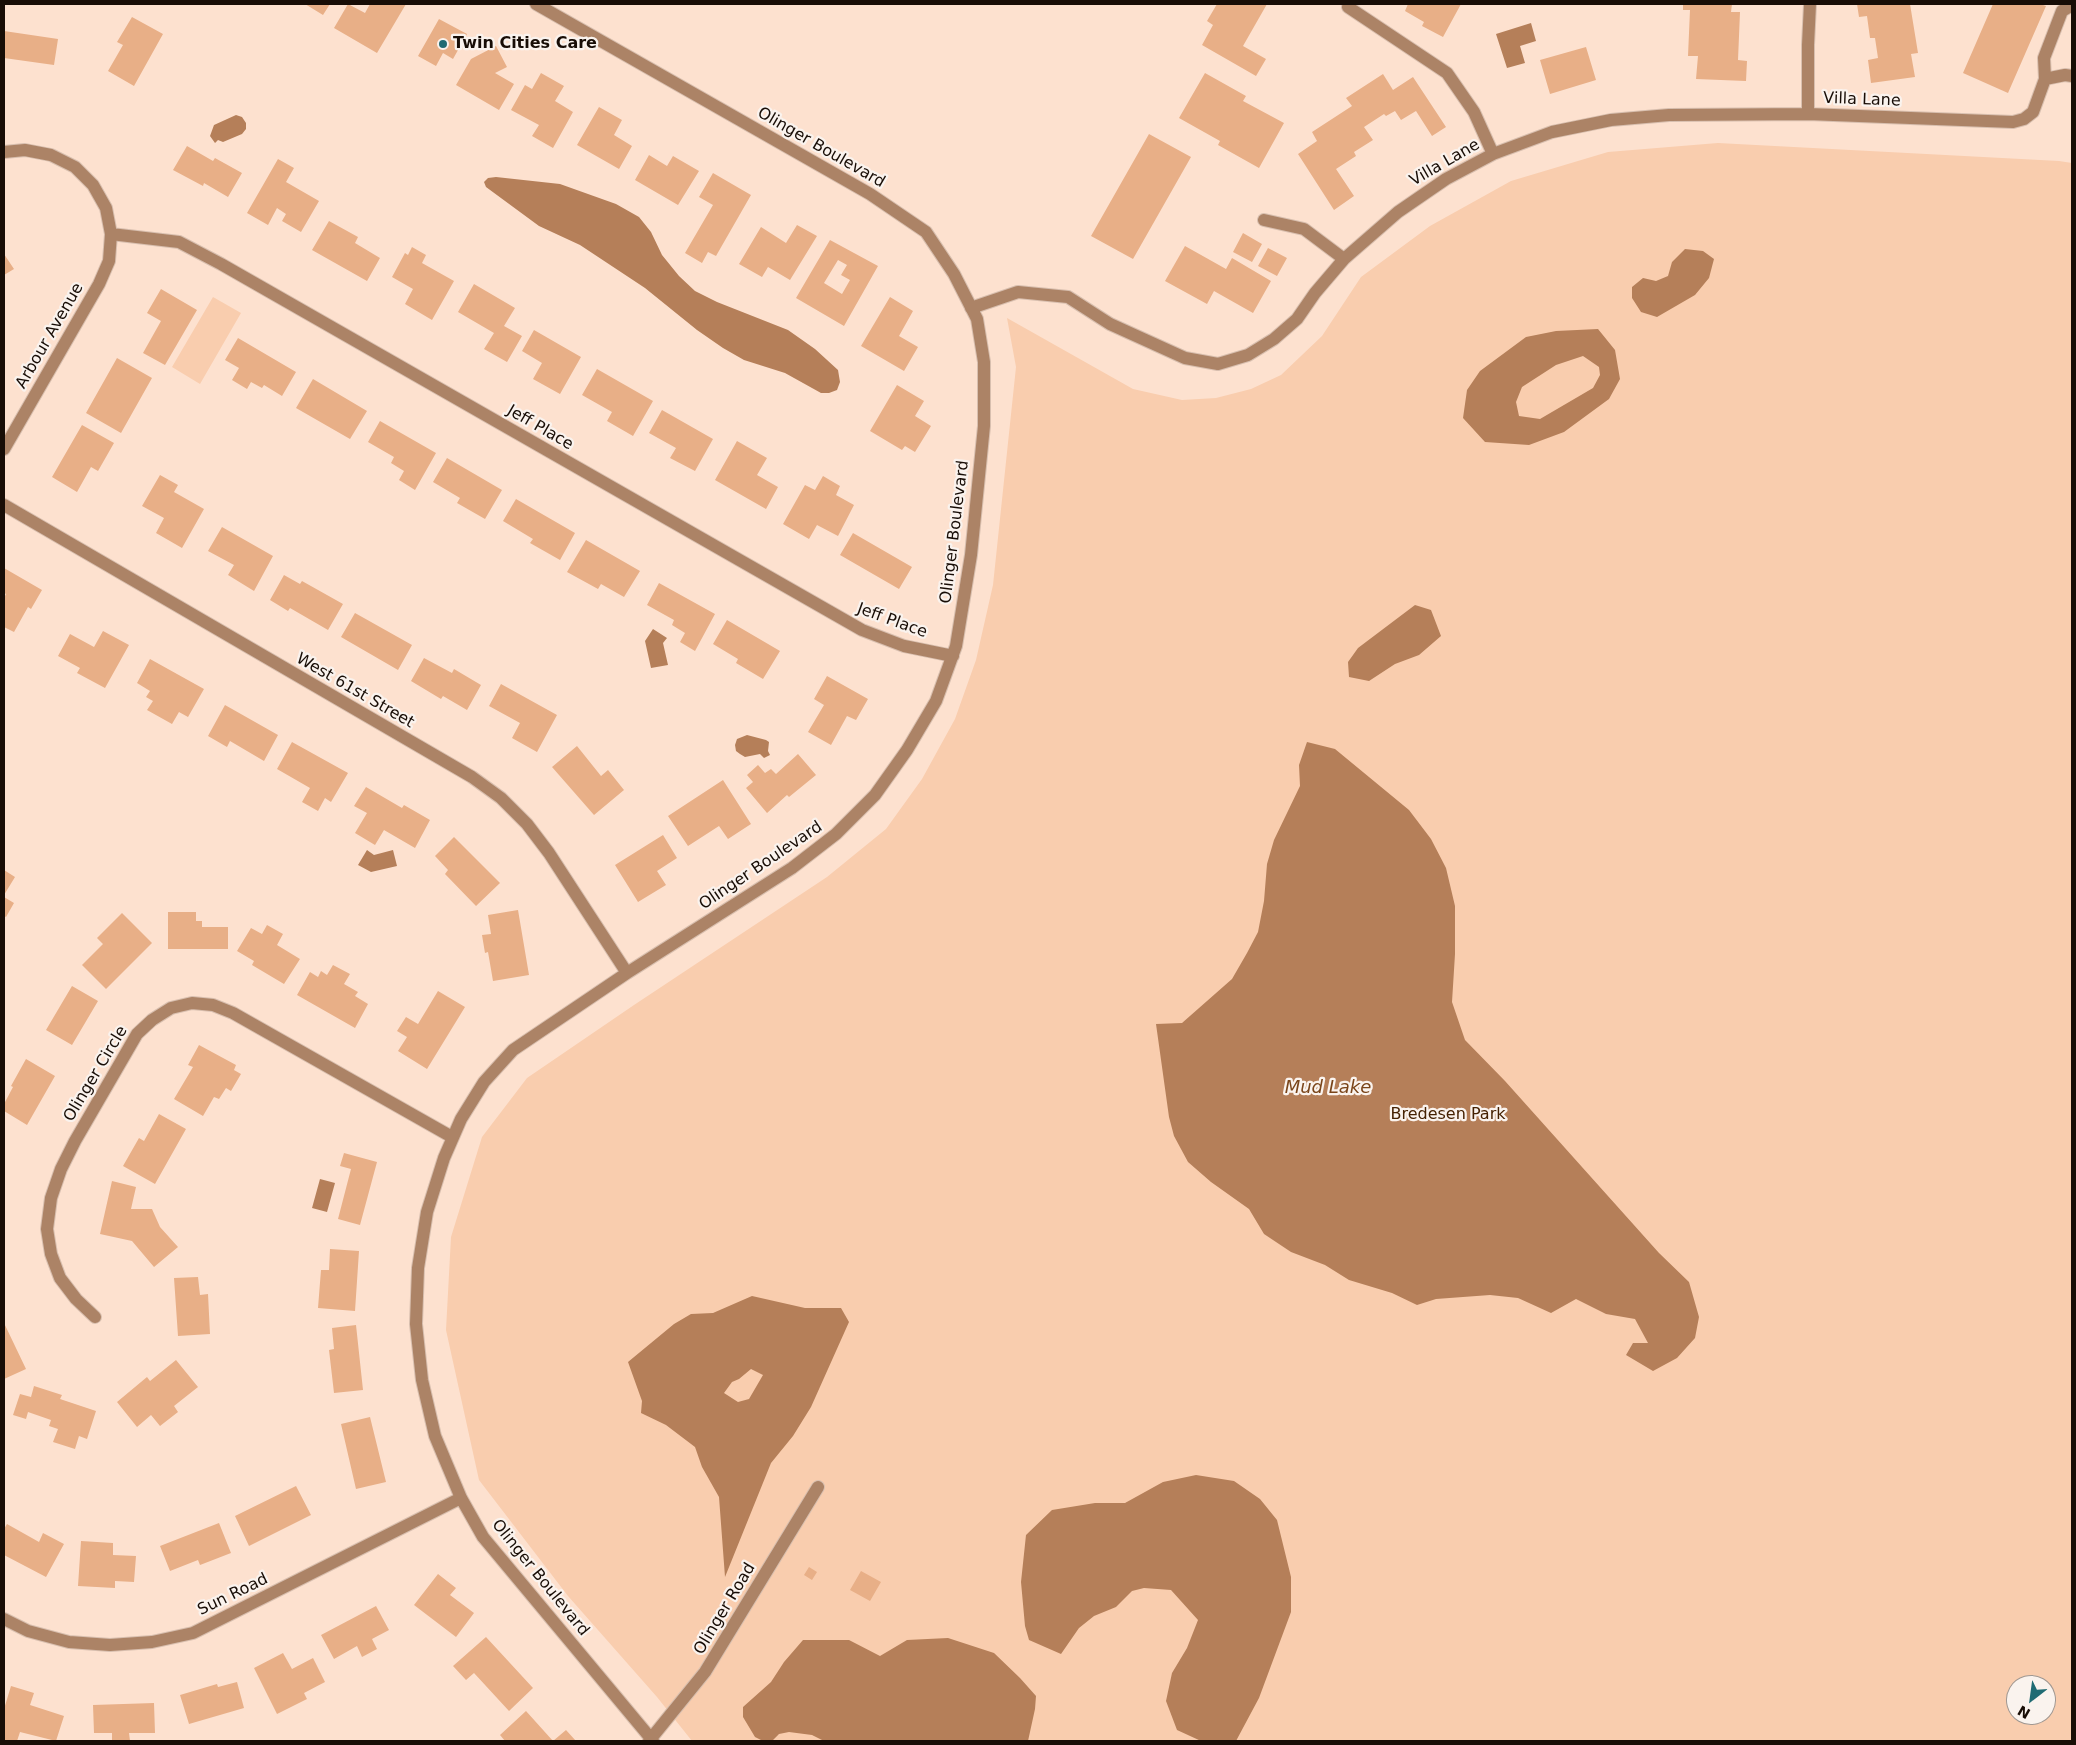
<!DOCTYPE html>
<style>
body{margin:0}
#map{position:relative;width:2076px;height:1745px;overflow:hidden;background:#fde1cf;font-family:"DejaVu Sans",sans-serif}
canvas{display:block}
.frame{position:absolute;inset:0;border:5px solid #180d06;pointer-events:none}
.north{position:absolute;left:2006px;top:1675px;width:50px;height:50px;box-sizing:border-box;background:#faf3ee;border:1px solid #a09791;border-radius:50%;rotate:210deg;font-size:14px;font-weight:700;line-height:20px;text-align:center;color:#180d06}
.north::after{content:'';display:block;margin:auto;width:18px;height:22px;background:#206b73;clip-path:polygon(50% 0,100% 100%,50% 72%,0 100%)}
</style>
<div id="map">
<canvas width="2076" height="1745"></canvas>
<div class="frame"></div>
<div class="north">N</div>
</div>
<script>
const ctx = document.querySelector('canvas').getContext('2d');
ctx.lineJoin = 'round';
function fill(path, color) { ctx.fillStyle = color; ctx.fill(path, 'evenodd'); }
const poly = rows => new Path2D(rows.map(r => 'M' + r).join(''));
function trace(path, color, width, dash) { ctx.strokeStyle = color; ctx.lineWidth = width; ctx.lineCap = dash ? 'butt' : 'round'; ctx.setLineDash(dash || []); ctx.stroke(path); }
function write(font, color, halo, rows, align = 'center') {
  ctx.font = font + ' "DejaVu Sans",sans-serif'; ctx.lineWidth = 4.5; ctx.setLineDash([]); ctx.textBaseline = 'middle'; ctx.strokeStyle = halo; ctx.fillStyle = color; for (const [text, x, y, turn = 0] of rows) {
    ctx.save(); ctx.translate(x, y); ctx.rotate((+turn || 0) * Math.PI / 180); ctx.textAlign = isNaN(turn) ? turn : align; if (halo) ctx.strokeText(text, 0, 0); ctx.fillText(text, 0, 0); ctx.restore();
  }
}
fill(poly([
 [1718,143,2059,161,2072,163,2072,1741,692,1741,657,1697,568,1596,479,1480,446,1330,451,1237,482,1137,527,1078,634,1005,827,877,886,829,922,779,955,719,976,660,993,585,1016,367,1007,318,1133,389,1182,400,1216,398,1251,389,1281,375,1322,336,1361,277,1430,226,1511,181,1608,152],
 [2016,1685,2046,1685,2046,1715,2016,1715],
 [213,297,241,313,200,384,172,367]
]), '#f9cdae');
fill(poly([
 [1531,23,1536,41,1520,46,1525,63,1507,68,1496,34],
 [236,115,242,117,246,123,246,129,242,134,223,142,218,140,215,143,210,136,214,125],
 [496,177,560,184,616,204,639,217,651,232,662,255,679,276,695,291,717,302,788,330,815,349,838,370,840,382,837,390,829,393,821,393,785,373,744,360,723,348,697,330,645,288,580,245,539,226,486,187,484,182,488,178],
 [1685,249,1703,251,1714,259,1709,278,1695,295,1657,317,1641,312,1632,298,1632,287,1643,278,1656,281,1668,276,1672,262],
 [1598,329,1615,350,1620,379,1609,399,1564,432,1529,445,1485,442,1463,418,1467,390,1480,371,1526,337,1556,331],
 [1583,356,1599,367,1600,375,1593,388,1540,419,1519,416,1516,402,1522,387,1556,365],
 [1415,605,1431,610,1441,636,1419,655,1395,664,1369,681,1349,677,1348,662,1358,648],
 [653,629,667,638,663,643,668,665,651,668,645,641],
 [747,735,766,740,769,742,768,751,770,755,764,758,760,754,745,757,740,754,736,751,735,745,737,739],
 [1307,742,1335,749,1409,810,1431,839,1446,868,1455,906,1455,954,1452,1002,1465,1040,1505,1081,1659,1253,1689,1282,1699,1317,1695,1338,1677,1358,1653,1371,1626,1355,1633,1343,1648,1343,1635,1319,1606,1314,1576,1299,1551,1313,1518,1298,1490,1295,1436,1299,1417,1305,1392,1293,1349,1280,1325,1265,1291,1252,1264,1234,1249,1209,1211,1182,1188,1162,1174,1136,1169,1117,1156,1024,1182,1023,1232,979,1247,953,1258,932,1264,901,1267,864,1274,840,1300,786,1299,765],
 [367,850,374,855,393,850,397,866,371,872,358,865],
 [320,1179,335,1183,327,1212,312,1208],
 [752,1296,805,1308,841,1308,849,1322,811,1407,793,1436,771,1463,725,1577,719,1497,702,1467,695,1447,666,1425,641,1413,642,1401,628,1362,674,1324,691,1314,713,1313],
 [751,1369,763,1375,749,1399,738,1402,724,1393,732,1382,739,1379],
 [1196,1475,1234,1481,1260,1499,1277,1520,1291,1577,1291,1612,1259,1698,1236,1741,1201,1741,1177,1730,1166,1701,1172,1673,1187,1648,1198,1620,1171,1590,1144,1588,1132,1591,1116,1607,1094,1616,1079,1628,1061,1654,1029,1640,1025,1626,1021,1582,1026,1535,1052,1510,1095,1503,1125,1503,1163,1482],
 [948,1638,994,1653,1020,1678,1036,1696,1035,1709,1028,1741,824,1741,812,1735,789,1732,779,1734,772,1741,763,1741,755,1737,743,1717,743,1707,771,1682,784,1662,803,1640,849,1640,880,1656,907,1640]
]), '#b57f59');
fill(poly([
 [305,4,330,4,323,15],
 [348,4,365,13,370,4,406,4,377,53,334,28],
 [1217,4,1267,4,1243,46,1266,59,1256,76,1202,45,1213,25,1207,21],
 [1408,4,1461,4,1443,37,1422,26,1424,22,1405,11],
 [1683,4,1732,4,1731,12,1740,12,1738,60,1747,61,1746,81,1696,79,1698,56,1688,56,1690,10,1683,10],
 [1857,4,1910,4,1918,53,1911,54,1915,77,1871,83,1868,60,1878,58,1875,38,1870,38,1867,16,1859,17],
 [1993,4,2040,4,2046,6,2008,93,1963,73],
 [132,17,163,34,134,86,108,71,123,45,117,42],
 [439,19,467,34,453,59,443,53,436,66,418,56],
 [4,31,58,39,54,65,4,58],
 [496,46,507,67,495,73,514,84,499,110,456,85,471,59],
 [1586,47,1596,80,1550,94,1540,60],
 [541,73,564,86,555,101,573,112,553,148,532,136,539,125,511,110,525,85,532,89],
 [1205,73,1246,96,1243,101,1284,123,1259,168,1218,145,1220,141,1179,118],
 [1383,74,1393,90,1413,77,1446,127,1432,136,1416,111,1401,120,1395,111,1386,116,1384,114,1364,127,1373,140,1354,152,1356,156,1336,169,1354,196,1334,210,1298,154,1317,141,1312,132,1352,106,1346,98],
 [599,107,622,120,614,135,632,146,619,169,577,145],
 [1149,134,1191,157,1133,259,1091,236],
 [187,146,213,161,215,158,242,173,228,197,204,183,203,186,173,170],
 [649,155,667,166,673,156,699,171,678,205,635,180],
 [278,159,294,168,286,182,319,201,301,232,282,221,286,214,277,208,268,225,247,213],
 [713,173,751,195,716,256,708,252,702,263,685,253,713,205,699,197],
 [329,221,358,237,355,243,380,258,367,281,312,250],
 [797,225,817,236,790,280,768,267,762,277,739,264,761,227,786,243],
 [1243,233,1262,244,1252,262,1233,252],
 [830,240,878,266,844,326,796,298],
 [838,260,847,265,841,275,850,280,842,294,824,283],
 [1185,246,1226,269,1232,258,1271,281,1253,313,1214,291,1207,304,1165,281],
 [412,247,426,255,422,263,454,281,432,320,405,304,413,289,392,277,405,253,408,255],
 [1268,248,1287,258,1277,276,1258,266],
 [4,254,14,269,4,275],
 [474,284,515,308,504,326,522,336,507,362,484,349,494,333,458,312],
 [161,289,197,310,165,365,143,353,161,321,147,313],
 [890,297,913,311,899,336,918,347,904,371,861,346],
 [534,330,581,357,560,394,533,379,542,363,522,351],
 [238,338,296,372,282,396,264,385,262,388,251,382,247,389,232,380,239,368,225,360],
 [117,358,152,378,121,433,86,413],
 [597,369,653,401,633,436,607,421,612,412,582,395],
 [313,379,367,411,350,439,296,408],
 [897,385,924,401,915,416,931,426,915,452,905,446,902,450,870,431],
 [662,410,713,439,695,471,670,458,676,448,649,433],
 [380,421,436,453,415,490,399,480,404,471,391,463,394,457,368,442],
 [82,425,114,443,98,471,91,467,77,492,52,477],
 [737,441,767,458,757,475,778,487,766,509,715,480],
 [447,458,502,490,485,519,457,503,460,498,433,482],
 [160,475,178,485,174,492,204,509,182,548,156,533,164,518,142,506],
 [823,476,840,486,836,495,854,505,838,536,817,525,809,539,783,524,805,485,815,490],
 [516,499,575,533,560,560,530,543,533,539,503,521],
 [222,527,273,556,254,591,228,575,234,565,208,551],
 [853,533,912,567,899,589,840,555],
 [586,540,640,571,624,597,601,584,598,589,567,572],
 [4,568,42,590,31,609,28,607,14,632,4,627,4,598,6,594,4,593],
 [284,575,300,584,302,581,343,604,328,630,290,608,288,611,270,600],
 [659,583,715,614,695,651,680,642,685,633,672,625,674,620,647,605],
 [355,613,412,645,398,670,341,637],
 [727,620,780,651,763,679,736,663,738,659,713,644],
 [103,631,129,645,105,688,77,673,80,668,58,656,70,634,94,647],
 [424,658,452,673,454,669,481,685,467,710,443,696,441,699,411,681],
 [150,659,204,689,188,717,179,712,172,724,147,710,153,701,146,697,150,691,137,683],
 [827,676,868,699,856,720,847,716,831,745,808,732,824,705,814,699],
 [501,684,557,715,537,752,512,738,520,723,489,706],
 [225,705,278,735,264,761,230,741,227,747,208,736],
 [292,742,348,773,331,802,325,798,318,811,302,802,310,788,277,769],
 [577,746,601,776,608,770,624,790,594,815,552,767],
 [798,754,816,775,789,797,787,795,767,813,746,788,753,782,747,775,758,765,765,773,771,769,776,774],
 [723,780,751,824,728,839,719,826,688,846,668,816],
 [366,787,402,808,404,805,430,820,415,848,384,830,375,845,355,833,367,813,354,806],
 [663,835,677,858,657,871,666,885,638,902,615,865],
 [454,837,500,883,476,906,445,874,448,870,435,856],
 [4,870,15,877,4,895],
 [4,897,14,903,6,917,4,916],
 [518,910,529,975,493,981,488,952,485,953,482,935,491,934,488,915],
 [168,912,196,912,196,921,202,921,202,927,228,927,228,949,168,949],
 [122,913,152,943,106,989,82,965,103,944,97,938],
 [267,925,283,934,277,945,300,959,284,984,252,965,254,961,237,951,251,928,262,934],
 [333,965,350,974,344,984,358,992,355,996,368,1004,355,1028,297,995,310,972,318,977,321,971,327,975],
 [72,986,98,1001,72,1045,46,1030],
 [438,991,465,1007,427,1069,398,1051,407,1037,397,1031,406,1017,418,1024],
 [199,1045,236,1065,234,1070,241,1074,231,1091,226,1088,219,1099,214,1097,203,1116,174,1099,193,1067,188,1065],
 [26,1059,55,1076,27,1125,4,1111,4,1104,13,1087,11,1086],
 [159,1114,186,1129,155,1184,123,1166,139,1138,144,1141],
 [344,1153,377,1162,360,1225,338,1219,351,1169,340,1166],
 [112,1181,136,1187,131,1209,152,1209,160,1227,178,1247,154,1267,132,1241,100,1234],
 [330,1249,359,1251,355,1311,318,1308,321,1270,329,1270],
 [198,1277,200,1295,208,1294,210,1334,178,1336,174,1278],
 [4,1323,26,1369,4,1379],
 [356,1325,363,1390,334,1393,329,1350,334,1349,332,1328],
 [176,1360,198,1387,174,1406,178,1412,160,1426,151,1415,137,1427,117,1402,147,1377,150,1381],
 [34,1386,62,1395,60,1399,96,1411,87,1439,79,1436,75,1449,53,1442,58,1429,49,1426,51,1420,28,1412,26,1419,13,1415,20,1394,31,1397],
 [370,1417,386,1482,356,1489,341,1424],
 [296,1486,311,1515,249,1546,235,1516],
 [219,1523,231,1553,200,1565,198,1560,170,1571,160,1546],
 [7,1524,39,1542,43,1533,64,1544,46,1577,4,1555,4,1529],
 [81,1541,113,1543,113,1555,136,1556,134,1582,115,1581,115,1588,78,1586],
 [809,1567,817,1572,812,1580,804,1575],
 [861,1571,881,1582,870,1601,850,1590],
 [438,1574,456,1588,450,1595,474,1613,456,1637,414,1605],
 [376,1606,389,1630,372,1639,377,1649,362,1657,357,1646,334,1659,321,1635],
 [486,1637,533,1688,509,1711,474,1673,466,1680,453,1666],
 [283,1653,292,1669,313,1658,325,1682,304,1693,307,1699,277,1714,254,1668],
 [237,1682,244,1708,189,1724,180,1695,217,1684,218,1687],
 [11,1686,34,1693,30,1705,64,1716,56,1741,20,1732,17,1741,4,1741,4,1709],
 [154,1703,155,1733,129,1733,130,1741,112,1741,112,1733,94,1733,93,1705],
 [526,1711,553,1741,505,1741,500,1735],
 [566,1730,576,1741,553,1741]
]), '#e8af87');
const minor = poly([
 [536,4,870,194,926,232,954,274,977,319,984,362,984,426,971,555,956,646,936,701,907,750,875,795,836,834,792,868,627,973,513,1050,484,1082,461,1119,444,1158,427,1212,418,1268,416,1324,422,1380,435,1436,461,1498,483,1537,653,1741],
 [2072,5,2062,11,2044,58,2045,79,2065,75,2072,76],
 [1348,7,1447,73,1474,112,1493,154],
 [1808,114,1808,45,1810,4],
 [4,152,25,150,51,155,75,167,93,185,106,208,111,234,109,261,99,284,4,449],
 [1264,220,1304,229,1344,259],
 [111,234,179,242,221,264,862,630,904,646,953,656],
 [971,308,1018,292,1068,297,1110,324,1185,358,1218,364,1248,355,1274,339,1297,319,1315,293,1344,259,1398,212,1446,179,1493,154,1552,132,1611,120,1669,115,1808,114,2013,122,2024,119,2033,112,2045,79],
 [4,505,472,777,501,798,527,824,549,853,627,973],
 [95,1317,76,1299,60,1278,51,1254,47,1229,51,1198,61,1169,75,1141,137,1034,152,1020,171,1008,192,1003,213,1005,233,1013,452,1137],
 [4,1619,28,1631,69,1642,110,1645,152,1642,193,1633,461,1498],
 [649,1741,705,1672,818,1487]
]);
trace(minor, '#d8bfaf', 14);
trace(minor, '#ac8366', 12);
for (const [x, y, r, color] of [
 [443,44,5,"#206b73"]
]) { const dot = new Path2D(); dot.arc(x, y, r, 0, 2 * Math.PI); ctx.fillStyle = color; ctx.fill(dot); trace(dot, '#faf3ee', 2); }
write('bold 16px', '#180d06', '#faf3ee', [
 ["Twin Cities Care",453,44]
], 'left');
write('16px', '#180d06', '#faf3ee', [
 ["Villa Lane",1862,100,2],
 ["Olinger Boulevard",821,148,30],
 ["Villa Lane",1445,163,-30],
 ["Arbour Avenue",50,336,-60],
 ["Jeff Place",540,428,30],
 ["Olinger Boulevard",955,532,-83],
 ["Jeff Place",892,621,20],
 ["West 61st Street",355,691,30],
 ["Olinger Boulevard",761,866,-34],
 ["Olinger Circle",96,1074,-59],
 ["Olinger Boulevard",540,1578,51],
 ["Sun Road",233,1595,-26],
 ["Olinger Road",725,1609,-59]
]);
write('16px', '#452102', '#faf3ee', [
 ["Bredesen Park",1448,1115]
]);
write('italic 18px', '#7a451a', '#faf3ee', [
 ["Mud Lake",1328,1088]
]);
</script>
